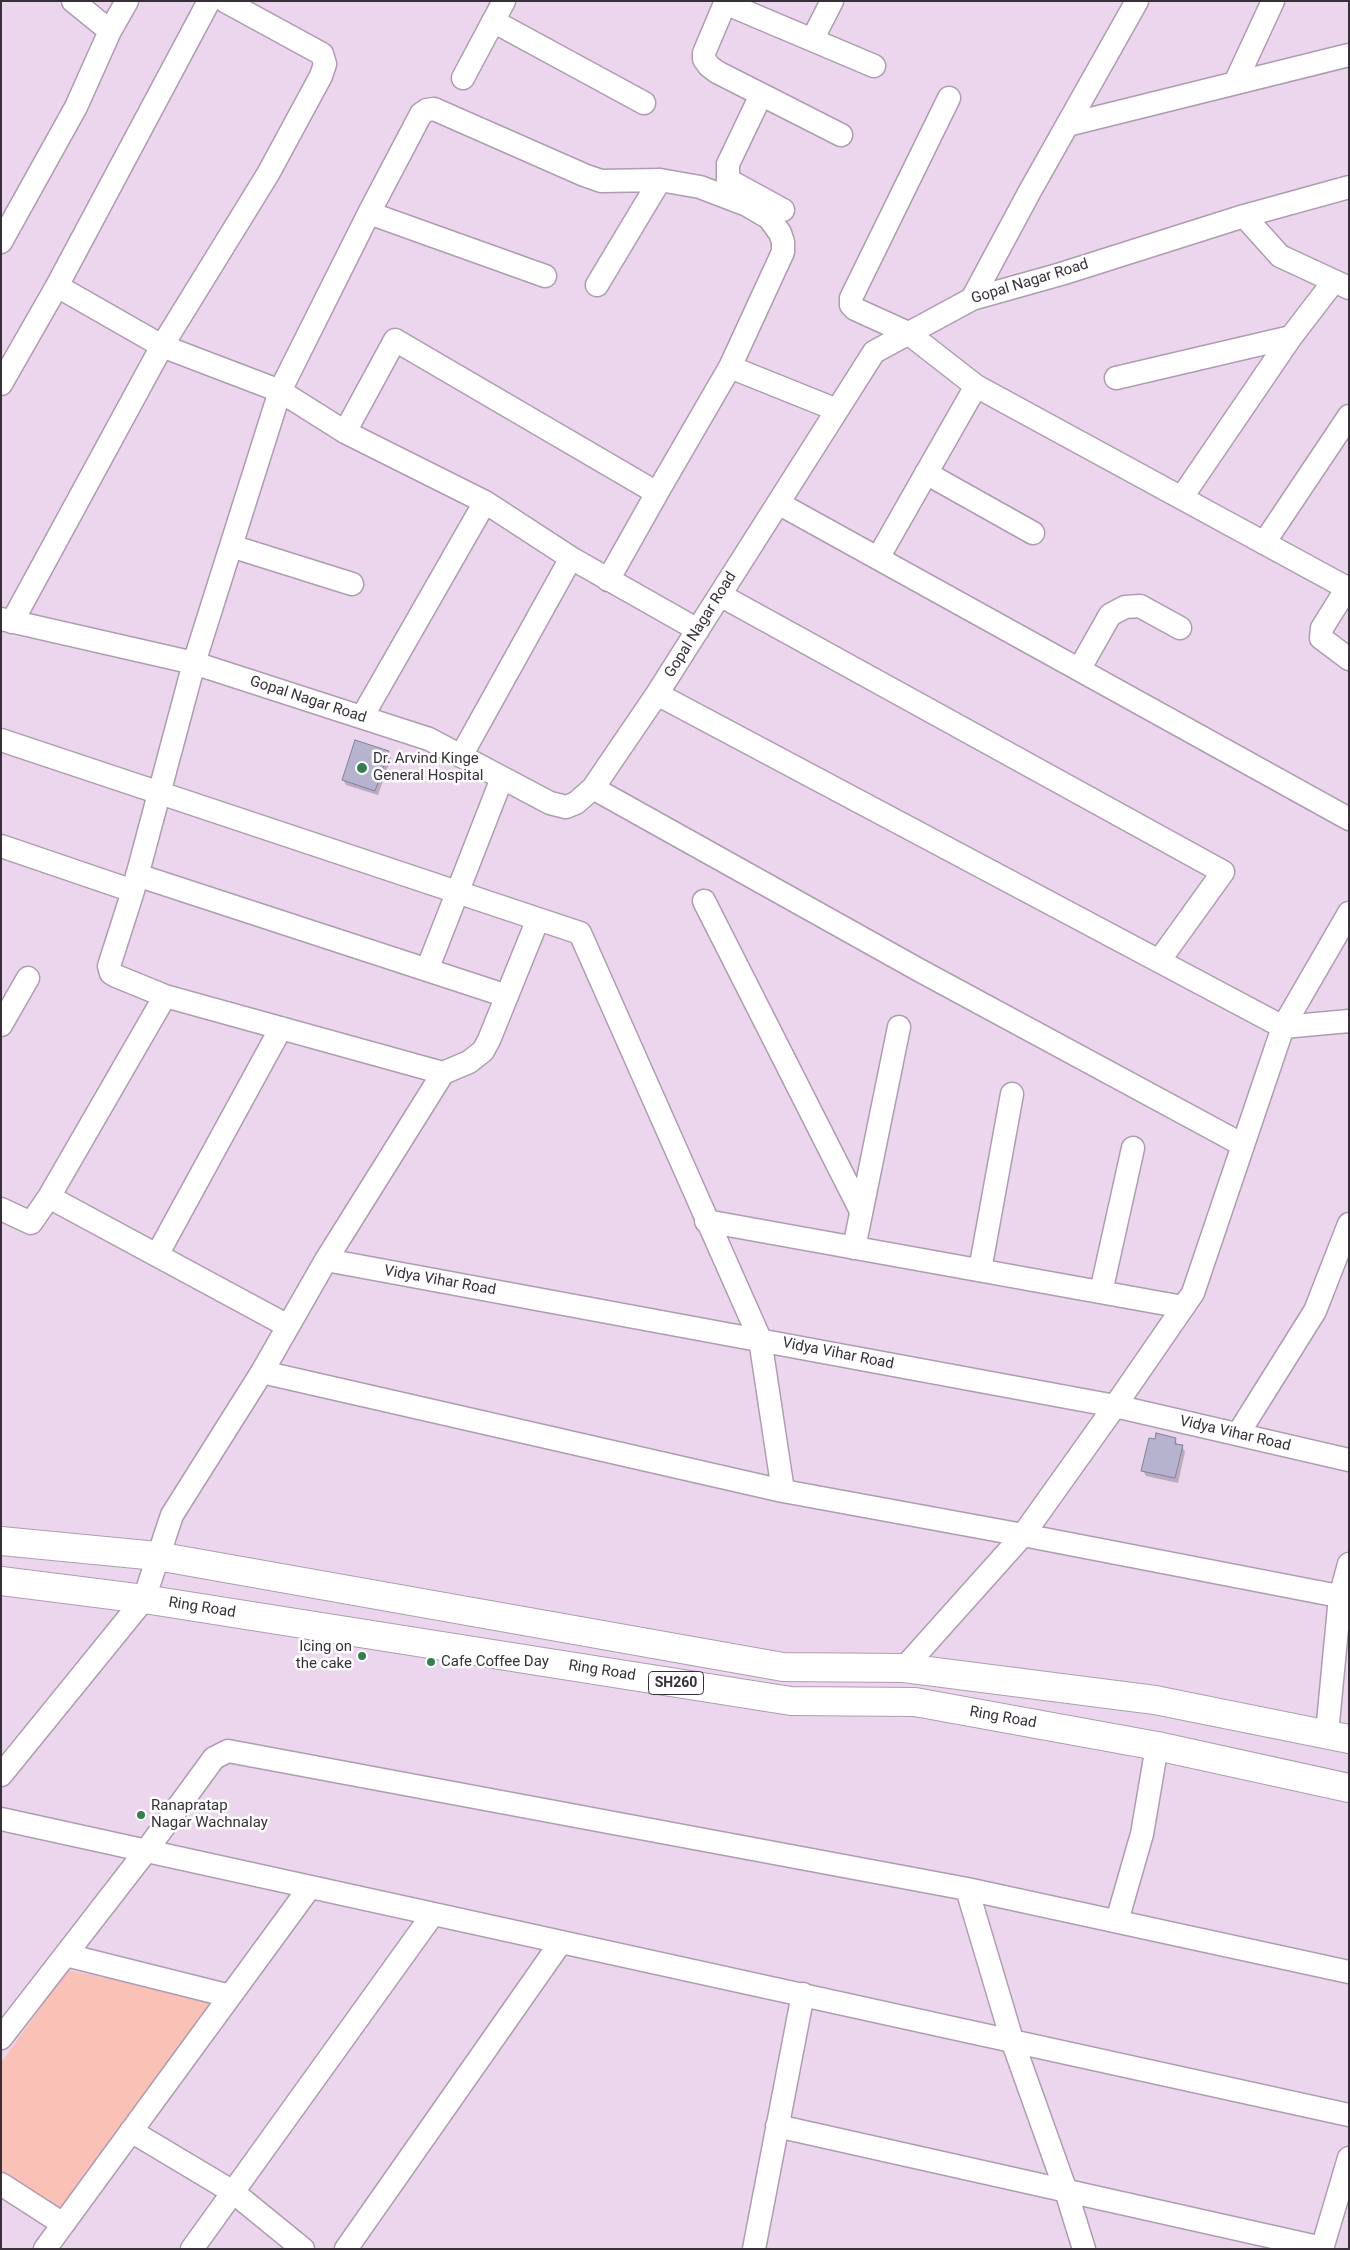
<!DOCTYPE html>
<style>
body{margin:0}
#map{position:relative;width:1350px;height:2250px;overflow:hidden;background:#ebd6ed;font-family:Roboto,sans-serif}
canvas{display:block}
.frame{position:absolute;inset:0;border:2px solid #383039;pointer-events:none}
</style>
<div id="map">
<canvas width="1350" height="2250"></canvas>
<div class="frame"></div>
</div>
<script>
const ctx = document.querySelector('canvas').getContext('2d');
ctx.lineJoin = 'round';
function fill(path, color) { ctx.fillStyle = color; ctx.fill(path, 'evenodd'); }
const poly = rows => new Path2D(rows.map(r => 'M' + r).join(''));
function trace(path, color, width, dash) { ctx.strokeStyle = color; ctx.lineWidth = width; ctx.lineCap = dash ? 'butt' : 'round'; ctx.setLineDash(dash || []); ctx.stroke(path); }
function write(font, color, halo, rows, align = 'center') {
  ctx.font = font + ' Roboto,sans-serif'; ctx.lineWidth = 5; ctx.setLineDash([]); ctx.textBaseline = 'middle'; ctx.strokeStyle = halo; ctx.fillStyle = color; for (const [text, x, y, turn = 0] of rows) {
    ctx.save(); ctx.translate(x, y); ctx.rotate((+turn || 0) * Math.PI / 180); ctx.textAlign = isNaN(turn) ? turn : align; if (halo) ctx.strokeText(text, 0, 0); ctx.fillText(text, 0, 0); ctx.restore();
  }
}
fill(poly([
 [67,1970,215,2000,63,2215,1,2178,1,2063]
]), '#fac1b6');
fill(poly([
 [388,752,391,758,378,795,346,785,343,779],
 [1175,1439,1178,1446,1182,1446,1185,1452,1178,1483,1146,1476,1143,1470]
]), '#0003');
const building = poly([
 [355,740,389,751,375,791,342,780,355,740],
 [1156,1433,1176,1438,1175,1444,1183,1445,1175,1478,1141,1471,1149,1438,1155,1439,1156,1433]
]);
fill(building, '#b5b3ce');
trace(building, '#82819a', 1);
const minor = poly([
 [73,1,110,31,127,1],
 [726,1,704,53,704,59,709,66,717,72,841,135],
 [725,3,874,66],
 [493,21,644,103],
 [812,40,832,1],
 [463,78,504,1],
 [1235,83,1273,1],
 [761,95,728,164,728,180,783,210],
 [1067,125,1349,55],
 [369,213,545,276],
 [1244,216,1280,256,1349,288],
 [1,242,76,107,110,31],
 [597,285,660,180],
 [57,286,162,346,268,174,321,76,325,64,322,54,225,1],
 [972,299,1030,191,1137,1],
 [730,367,837,410],
 [1116,378,1291,337],
 [1,384,57,286,209,1],
 [976,386,1347,588,1322,628,1321,638,1349,659],
 [345,432,395,340,657,493,730,367,783,252,783,242,780,233,769,218,747,205,700,187,660,180,601,181,584,175,434,109,427,110,421,114,369,213,280,391,194,663,133,891,109,966,111,973,116,976,165,996,443,1073],
 [926,473,1033,533],
 [1182,497,1291,337,1334,281],
 [778,503,1349,819],
 [1264,543,1349,416],
 [231,546,352,584],
 [878,558,976,386,908,333,855,309,851,305,851,298,949,98],
 [608,580,657,493],
 [720,595,1223,872,1159,961],
 [1,619,194,663,429,739,550,803,566,807,576,803,593,788,657,694,874,352,972,299,1061,274,1244,216,1349,187],
 [12,622,162,346,280,391,345,432,485,502,571,558],
 [1080,668,1110,615,1125,607,1140,606,1180,628],
 [657,694,1283,1027,1349,1021],
 [362,717,485,502],
 [1,740,538,919],
 [461,756,571,558,698,630],
 [593,788,919,970,1243,1145],
 [1,846,133,891],
 [137,875,507,996],
 [704,901,861,1211],
 [427,970,502,778],
 [1,1025,28,978],
 [49,1197,165,996],
 [1,1209,31,1223,49,1197,288,1326],
 [706,1221,1183,1307],
 [854,1248,899,1027],
 [157,1255,281,1028],
 [326,1260,1115,1406,1349,1460],
 [980,1270,1012,1094],
 [1101,1292,1133,1148],
 [262,1372,783,1491,1023,1535,1349,1598],
 [1238,1434,1315,1311,1349,1224],
 [904,1668,1023,1535,1115,1406,1193,1293,1283,1027,1349,913],
 [1327,1733,1340,1597,1349,1564],
 [1,1775,144,1599,172,1515,262,1372,326,1260,443,1073,469,1062,483,1051,489,1040,538,919,580,933,760,1339,783,1491],
 [1,1819,1349,2115],
 [967,1889,1012,2040,1066,2191,1084,2249],
 [1117,1921,1142,1834,1157,1746],
 [66,1955,230,1996],
 [1,2038,146,1851,214,1758,228,1751,967,1889,1349,1972],
 [777,2126,1322,2248],
 [131,2131,233,2192,303,2249],
 [1,2184,63,2224],
 [45,2249,310,1887],
 [192,2249,433,1914],
 [346,2249,561,1942],
 [754,2249,803,1994],
 [1322,2249,1349,2158]
]);
const major = poly([
 [1,1541,157,1556,783,1667,904,1668,1155,1700,1349,1739],
 [1,1581,144,1599,791,1701,915,1702,1157,1746,1349,1788]
]);
trace(minor, '#af9cb2', 25);
trace(major, '#af9cb2', 30);
trace(minor, '#fff', 22);
trace(major, '#fff', 28);
for (const [x, y, r, color] of [
 [362,768,6,"#33804f"],
 [362,1656,5,"#33804f"],
 [431,1662,5,"#33804f"],
 [141,1815,5,"#33804f"]
]) { const dot = new Path2D(); dot.arc(x, y, r, 0, 2 * Math.PI); ctx.fillStyle = color; ctx.fill(dot); trace(dot, '#fff', 2); }
for (const [x, y, w] of [
 [676,1683,55]
]) { const box = new Path2D(); box.roundRect(x - w / 2, y - 11.5, w, 23, 4); ctx.fillStyle = '#fff'; ctx.fill(box); trace(box, '#383039', 1); }
write('bold 14px', '#383039', null, [
 ["SH260",676,1683]
]);
write('15px', '#383039', '#fff', [
 ["Gopal Nagar Road",1030,282,-17],
 ["Gopal Nagar Road",701,625,-58],
 ["Gopal Nagar Road",308,700,18],
 ["Vidya Vihar Road",440,1281,10],
 ["Vidya Vihar Road",838,1354,11],
 ["Vidya Vihar Road",1235,1434,13],
 ["Ring Road",202,1608,9],
 ["Ring Road",602,1671,9],
 ["Ring Road",1003,1718,10]
]);
write('15px', '#383039', '#fff', [
 ["Dr. Arvind Kinge",373,759],
 ["General Hospital",373,776],
 ["Icing on",352,1647,"right"],
 ["the cake",352,1664,"right"],
 ["Cafe Coffee Day",441,1662],
 ["Ranapratap",151,1806],
 ["Nagar Wachnalay",151,1823]
], 'left');
</script>
